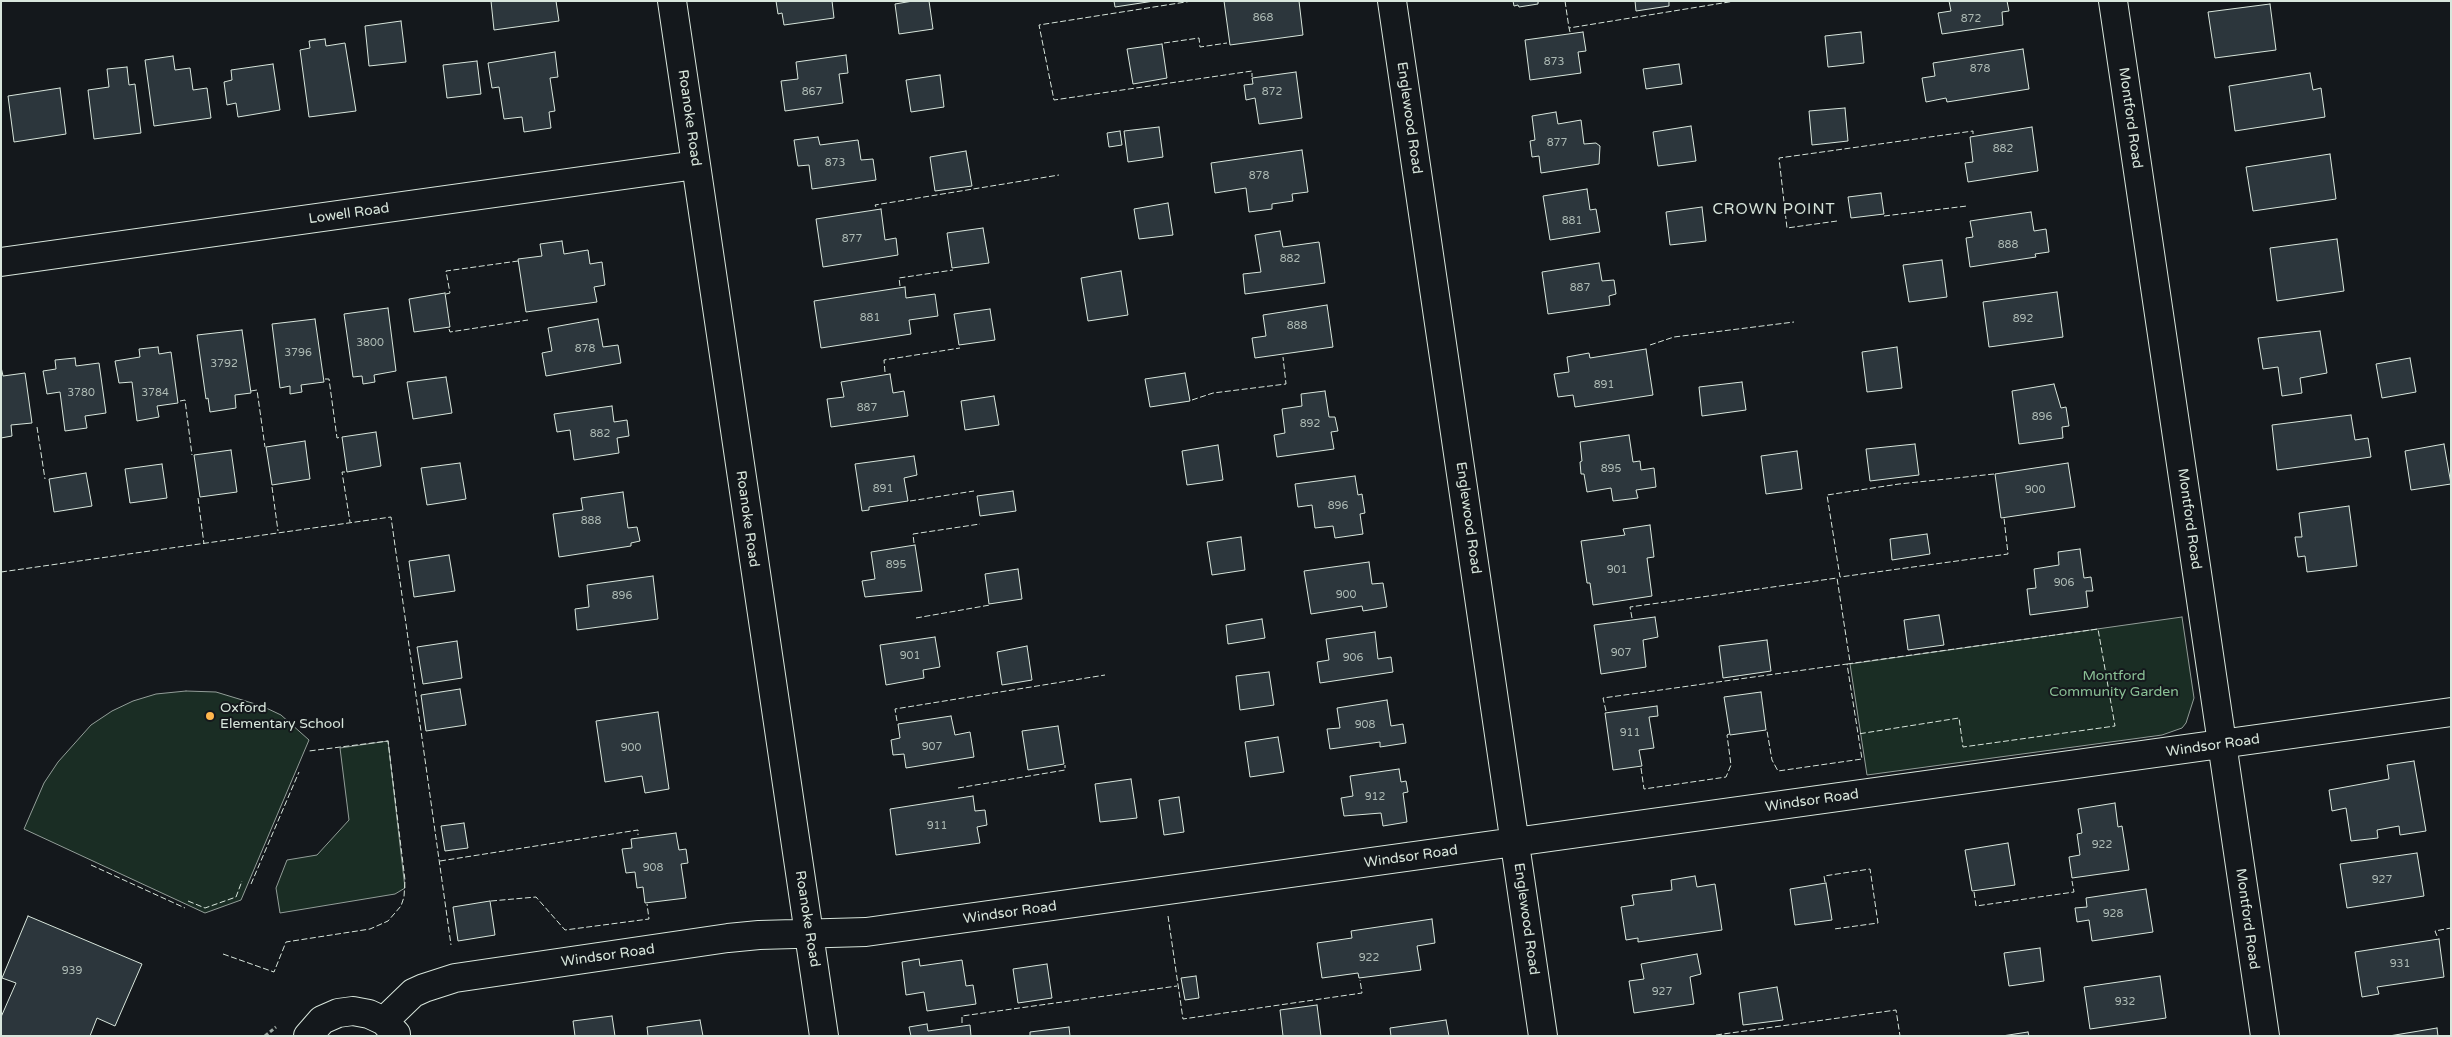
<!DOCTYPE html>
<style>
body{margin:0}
#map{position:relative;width:2452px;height:1037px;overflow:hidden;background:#14181c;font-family:"Varela Round",sans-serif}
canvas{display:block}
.frame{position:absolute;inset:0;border:2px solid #d8e6dc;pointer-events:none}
</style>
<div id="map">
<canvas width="2452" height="1037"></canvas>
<div class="frame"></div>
</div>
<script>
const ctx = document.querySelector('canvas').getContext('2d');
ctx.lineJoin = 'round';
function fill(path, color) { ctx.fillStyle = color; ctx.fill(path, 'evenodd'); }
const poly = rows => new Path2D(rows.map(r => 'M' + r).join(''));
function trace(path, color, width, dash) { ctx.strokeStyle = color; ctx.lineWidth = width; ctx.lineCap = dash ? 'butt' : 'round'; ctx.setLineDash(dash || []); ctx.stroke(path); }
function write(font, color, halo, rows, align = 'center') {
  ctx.font = font + ' "Varela Round",sans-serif'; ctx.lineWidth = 4; ctx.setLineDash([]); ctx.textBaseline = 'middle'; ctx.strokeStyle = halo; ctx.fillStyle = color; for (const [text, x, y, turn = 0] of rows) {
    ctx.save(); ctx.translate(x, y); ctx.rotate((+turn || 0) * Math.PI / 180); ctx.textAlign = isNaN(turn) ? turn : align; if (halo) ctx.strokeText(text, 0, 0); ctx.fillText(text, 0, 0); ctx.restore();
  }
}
const green = poly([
 [2182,617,2194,698,2186,723,2182,728,2162,735,1867,775,1850,664,2182,617],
 [186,691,216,692,262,706,281,715,309,740,241,900,205,913,24,829,44,783,58,762,91,725,112,711,133,701,156,694,186,691],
 [388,741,405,888,395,894,280,913,276,888,287,860,317,855,349,820,340,748,388,741]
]);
fill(green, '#1a2d24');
trace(green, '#939e99', 1);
const building = poly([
 [491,1,556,1,559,21,494,30,491,1],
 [776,1,832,1,834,18,784,25,782,13,778,14,776,1],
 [913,1,929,1,933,29,899,34,895,4,913,1],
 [1114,1,1154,1,1115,7,1114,1],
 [1224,1,1299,1,1303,35,1230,45,1224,1],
 [1513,1,1541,1,1538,2,1538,4,1519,7,1518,5,1514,6,1513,1],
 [1635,1,1669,1,1669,6,1636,11,1635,1],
 [1949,1,2007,1,2009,11,2002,12,2003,25,1942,34,1938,13,1951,11,1949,1],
 [2270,4,2276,50,2215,58,2208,12,2270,4],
 [401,21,406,62,369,66,365,26,401,21],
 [1583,32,1586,51,1578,52,1581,73,1530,80,1525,40,1583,32],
 [1861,32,1864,63,1828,67,1825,36,1861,32],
 [325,39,326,46,345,43,356,111,309,117,300,50,310,48,309,41,325,39],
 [1162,44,1167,78,1133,84,1127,49,1162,44],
 [2023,49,2029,89,1947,102,1946,98,1926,102,1922,78,1935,76,1933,63,2023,49],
 [555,52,558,77,550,78,555,111,549,112,551,128,524,132,522,117,504,119,499,87,492,88,488,63,555,52],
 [846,55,848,73,839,74,843,103,785,111,781,81,798,79,796,62,846,55],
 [173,56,175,70,190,68,193,90,207,88,211,118,154,126,145,60,173,56],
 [477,61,481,94,447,98,443,65,477,61],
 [273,64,280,110,238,117,236,103,227,105,224,82,232,80,231,70,273,64],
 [1679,64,1682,84,1646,89,1643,69,1679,64],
 [127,67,129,85,135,84,141,133,94,139,88,90,109,87,107,69,127,67],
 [1296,72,1302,118,1259,124,1255,98,1246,100,1244,85,1253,84,1252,78,1296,72],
 [2310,73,2313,90,2321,88,2325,117,2235,131,2229,86,2310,73],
 [940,75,944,107,911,112,906,80,940,75],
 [60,88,66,134,14,142,8,96,60,88],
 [1845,108,1848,141,1812,145,1809,111,1845,108],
 [1556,112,1558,124,1581,120,1584,144,1596,143,1600,146,1599,164,1541,173,1539,156,1532,157,1530,141,1535,140,1532,116,1556,112],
 [1691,126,1696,161,1658,166,1653,132,1691,126],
 [1159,127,1163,157,1128,162,1124,131,1159,127],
 [2032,127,2038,171,1968,182,1965,163,1973,162,1970,137,2032,127],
 [1120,131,1122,145,1109,147,1107,133,1120,131],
 [818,137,820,145,858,140,861,160,873,159,876,180,812,189,809,165,798,166,794,140,818,137],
 [1302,150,1308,192,1292,194,1293,201,1272,204,1272,209,1249,212,1246,188,1215,193,1211,163,1302,150],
 [966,151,972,186,935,191,930,157,966,151],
 [2330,154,2336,199,2253,211,2246,167,2330,154],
 [1587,189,1590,210,1596,209,1600,232,1550,240,1543,196,1587,189],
 [1881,193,1884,214,1851,218,1848,197,1881,193],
 [1168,203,1173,235,1139,239,1134,209,1168,203],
 [1702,207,1706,241,1670,245,1666,212,1702,207],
 [881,209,885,240,896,238,898,255,823,267,816,219,881,209],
 [2031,212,2034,231,2046,229,2049,252,2035,254,2036,257,1970,267,1966,238,1973,237,1970,221,2031,212],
 [983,228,989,263,952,268,947,233,983,228],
 [1280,231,1283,247,1319,242,1325,283,1245,294,1243,274,1261,272,1255,235,1280,231],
 [2337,239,2344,291,2277,301,2270,248,2337,239],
 [562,241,564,254,588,250,590,264,602,262,605,285,594,287,597,302,526,312,518,259,542,256,540,244,562,241],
 [1942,260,1947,297,1909,302,1903,265,1942,260],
 [1599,263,1602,281,1614,280,1616,294,1609,296,1610,305,1548,314,1542,272,1599,263],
 [1121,271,1128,315,1088,321,1081,278,1121,271],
 [905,287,906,298,935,294,938,316,909,320,911,334,821,348,814,301,905,287],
 [2057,292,2063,337,1989,347,1983,302,2057,292],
 [445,293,450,327,414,332,409,299,445,293],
 [1327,305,1333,347,1255,358,1252,338,1266,336,1263,315,1327,305],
 [388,308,396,371,374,375,375,382,363,384,362,376,353,377,344,314,388,308],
 [990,309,995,340,959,345,954,314,990,309],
 [315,319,324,382,301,385,302,392,290,394,290,386,280,388,272,324,315,319],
 [598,319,603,347,618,345,621,363,546,376,542,353,552,351,548,328,598,319],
 [242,330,251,393,235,395,236,408,210,412,208,398,206,399,197,335,242,330],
 [2320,331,2327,373,2300,378,2302,393,2282,396,2278,367,2263,369,2258,338,2320,331],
 [158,347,159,354,171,352,178,403,157,406,159,417,137,421,132,382,119,383,115,361,140,357,139,349,158,347],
 [1897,347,1902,388,1867,392,1862,352,1897,347],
 [1646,349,1653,395,1575,407,1573,395,1558,397,1554,374,1569,372,1567,357,1589,353,1590,358,1646,349],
 [75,358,76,366,99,363,106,413,85,416,87,428,65,431,60,392,47,394,43,371,56,369,55,360,75,358],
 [2410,358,2416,392,2382,398,2376,364,2410,358],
 [1,367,3,376,25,373,32,423,11,425,12,436,1,438,1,367],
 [1185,373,1190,401,1150,407,1145,379,1185,373],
 [890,374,893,393,904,391,908,416,831,427,827,399,844,397,841,382,890,374],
 [446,377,452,413,413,419,407,382,446,377],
 [1742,382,1746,410,1702,416,1699,387,1742,382],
 [2054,384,2061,408,2066,407,2069,426,2062,427,2063,438,2019,444,2012,391,2054,384],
 [1325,391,1329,417,1335,417,1338,431,1331,432,1334,449,1277,457,1274,435,1285,433,1282,409,1302,406,1301,394,1325,391],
 [994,396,999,425,965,430,961,401,994,396],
 [612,406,614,422,627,420,629,436,617,438,619,453,574,460,570,430,557,432,554,414,612,406],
 [2351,415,2355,440,2368,438,2371,457,2277,470,2272,425,2351,415],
 [376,432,381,466,347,472,342,437,376,432],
 [1629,435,1633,462,1640,461,1641,470,1654,468,1656,487,1636,490,1638,498,1613,501,1611,488,1587,492,1584,474,1581,474,1580,462,1582,461,1580,442,1629,435],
 [305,441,310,479,272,485,266,447,305,441],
 [1915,444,1919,475,1870,481,1866,449,1915,444],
 [2444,444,2451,484,2411,490,2405,451,2444,444],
 [1218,445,1223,480,1187,485,1182,451,1218,445],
 [231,450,237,492,200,497,194,455,231,450],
 [1797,451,1802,489,1766,494,1761,456,1797,451],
 [914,456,917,475,904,478,908,501,869,507,869,510,862,511,855,464,914,456],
 [460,463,466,499,427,505,421,468,460,463],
 [2068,463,2075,507,2001,518,1995,474,2068,463],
 [162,464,167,498,130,503,125,469,162,464],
 [86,473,92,506,54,512,49,479,86,473],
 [1355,476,1358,495,1362,494,1365,513,1360,514,1363,534,1335,538,1333,526,1315,528,1312,505,1298,507,1295,484,1355,476],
 [1013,491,1016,511,980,516,977,496,1013,491],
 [623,492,628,528,637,527,640,541,631,543,631,546,559,557,553,514,583,510,581,498,623,492],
 [2349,506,2357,566,2307,572,2305,556,2298,557,2295,537,2302,537,2299,513,2349,506],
 [1650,525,1654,557,1647,558,1652,596,1593,605,1590,583,1587,583,1581,541,1625,535,1623,529,1650,525],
 [1927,534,1930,554,1892,560,1890,539,1927,534],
 [1241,537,1245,570,1212,575,1207,542,1241,537],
 [915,545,922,591,865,597,862,581,875,579,871,552,915,545],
 [2080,549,2084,578,2091,577,2093,591,2086,591,2088,607,2030,615,2027,589,2036,588,2034,569,2059,565,2058,552,2080,549],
 [449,555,455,591,414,597,409,561,449,555],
 [1369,562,1372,584,1383,583,1387,607,1363,611,1362,606,1311,614,1304,571,1369,562],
 [1018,569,1022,599,989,604,985,574,1018,569],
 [653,576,658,619,577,630,575,609,589,607,587,585,653,576],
 [1939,615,1944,645,1908,650,1904,620,1939,615],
 [1655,617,1658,637,1643,640,1646,667,1601,674,1594,625,1655,617],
 [1262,619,1265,638,1228,644,1226,625,1262,619],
 [1375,632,1378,659,1391,657,1393,672,1320,683,1317,662,1329,660,1326,639,1375,632],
 [935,637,940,667,923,670,924,678,886,685,880,645,935,637],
 [1767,640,1771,671,1723,678,1719,646,1767,640],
 [457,641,462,678,423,684,417,647,457,641],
 [1027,646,1032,680,1002,685,997,652,1027,646],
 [1269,672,1274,705,1240,710,1236,676,1269,672],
 [460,689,466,725,426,731,421,695,460,689],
 [1761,692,1766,730,1730,735,1724,697,1761,692],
 [1387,700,1391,726,1403,724,1406,743,1380,747,1380,742,1330,749,1327,729,1340,728,1337,708,1387,700],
 [1657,706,1658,716,1649,717,1654,748,1639,750,1642,766,1613,770,1605,713,1657,706],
 [658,712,669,789,645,793,642,776,605,782,596,721,658,712],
 [951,716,955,735,970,732,974,757,906,768,904,754,893,755,891,740,900,738,898,724,951,716],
 [1058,726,1064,764,1028,770,1022,731,1058,726],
 [1278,737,1284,772,1250,777,1245,742,1278,737],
 [2414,761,2426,831,2400,835,2399,826,2377,830,2378,838,2351,841,2346,808,2332,811,2329,790,2389,779,2387,765,2414,761],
 [1399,769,1401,782,1406,781,1408,792,1403,793,1407,822,1383,826,1381,813,1344,816,1341,798,1353,796,1350,776,1399,769],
 [1131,779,1137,818,1100,822,1095,784,1131,779],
 [973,796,975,811,985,810,987,825,977,827,980,843,896,855,890,809,973,796],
 [1179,797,1184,832,1164,835,1159,800,1179,797],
 [2115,803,2118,827,2122,826,2129,870,2072,878,2069,857,2080,855,2077,834,2082,833,2078,809,2115,803],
 [464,823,468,848,445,851,441,826,464,823],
 [676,833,679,850,686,849,688,863,681,864,686,898,645,903,643,887,637,888,635,872,626,873,622,849,632,848,631,839,676,833],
 [2008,843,2015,885,1972,891,1965,850,2008,843],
 [2417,853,2424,896,2347,908,2340,864,2417,853],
 [1695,876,1697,887,1715,884,1722,930,1638,942,1638,938,1626,940,1621,907,1634,905,1632,895,1672,890,1671,880,1695,876],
 [1826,883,1832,920,1795,925,1790,889,1826,883],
 [2146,889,2153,932,2092,941,2089,920,2077,922,2075,908,2087,907,2086,898,2146,889],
 [490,901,495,935,458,941,453,907,490,901],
 [28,916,142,964,115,1026,97,1018,90,1036,1,1036,1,1017,16,983,2,978,28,916],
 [1432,919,1435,943,1417,946,1421,970,1359,978,1358,973,1322,978,1317,943,1352,938,1351,931,1432,919],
 [2439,939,2444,977,2377,987,2379,994,2362,997,2355,952,2439,939],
 [2040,948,2044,981,2009,986,2004,953,2040,948],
 [1697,954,1701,974,1690,977,1694,1004,1634,1013,1629,981,1644,979,1641,964,1697,954],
 [919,959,920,966,962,960,966,986,973,985,976,1004,927,1011,924,992,906,995,902,962,919,959],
 [1047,964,1052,998,1018,1003,1013,969,1047,964],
 [1196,976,1199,998,1185,1000,1181,978,1196,976],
 [2160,976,2166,1018,2090,1029,2084,987,2160,976],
 [1777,987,1783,1020,1743,1025,1739,993,1777,987],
 [1317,1005,1321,1036,1283,1036,1280,1010,1317,1005],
 [612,1016,615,1036,575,1036,573,1021,612,1016],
 [700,1020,703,1036,648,1036,647,1027,700,1020],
 [1446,1020,1449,1036,1391,1036,1390,1028,1446,1020],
 [927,1024,928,1031,970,1025,971,1036,911,1036,909,1027,927,1024],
 [1069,1027,1070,1036,1030,1036,1030,1032,1069,1027],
 [2437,1028,2438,1036,2389,1036,2437,1028],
 [2028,1032,2029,1036,2002,1036,2028,1032]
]);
fill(building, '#2c363c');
trace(building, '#d8e6dc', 1);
const street = poly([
 [672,1,824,1036],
 [1392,1,1543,1036],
 [2113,1,2265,1036],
 [1,262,696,165],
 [384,1021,413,993,424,988,455,978,728,938,759,935,866,932,2451,712],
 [308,1036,322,1020,338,1013,353,1011,369,1014,384,1021,396,1034]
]);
trace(street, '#d8e6dc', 30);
trace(poly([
 [265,1036,276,1027]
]), '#9da8a2', 3, [4, 2.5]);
trace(street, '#14181c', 28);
trace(poly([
 [1192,1,1039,25,1054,100,1252,71,1252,77],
 [1565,1,1569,28],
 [1570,32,1569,28,1735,1],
 [1164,43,1199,38,1200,47,1227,43],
 [876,207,875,205,1059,175],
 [1884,216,1967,206],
 [1837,221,1787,228,1779,158,1973,131,1973,134],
 [900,286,899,278,953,270],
 [446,294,450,293,446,271,518,261],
 [449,329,450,332,528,320],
 [1650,345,1674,337,1794,322],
 [885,372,884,360,960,348],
 [325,379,329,379,337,438,341,437],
 [251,391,257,390,265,447],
 [1192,400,1213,393,1286,384,1283,357],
 [180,401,185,400,192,455],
 [37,427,45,479],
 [345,472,342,472,350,522],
 [1994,474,1899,484,1827,495,1840,577,2008,554,2004,518],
 [272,487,278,531],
 [198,498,204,544],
 [910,501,974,491],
 [914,543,913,534,980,524],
 [1,572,391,517,451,945],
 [916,618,990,605],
 [1632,618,1630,607,1837,578,1850,662],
 [1847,664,2098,629,2115,726,1963,747,1959,718,1858,734],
 [1606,711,1603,698,1847,664,1862,759,1778,771,1772,760,1767,731],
 [897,721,895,709,1105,675],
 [1641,768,1644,789,1726,777,1731,765,1727,735,1729,734],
 [958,788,1065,770,1065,765],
 [440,861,638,830,638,835],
 [91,865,185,908],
 [1825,882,1824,876,1870,869,1878,923,1834,929],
 [251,884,299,772],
 [1974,892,1976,906,2074,892,2072,881],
 [188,901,205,908,236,897,242,881],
 [491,901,536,897,565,930,649,919,647,904],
 [1168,916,1183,1019,1362,993,1360,980],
 [2437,936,2435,931,2451,928],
 [223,954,274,972,286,942,370,929,388,921,401,906,404,897,405,880,388,741,309,751],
 [962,1023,962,1016,1177,986],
 [1716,1035,1896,1010,1900,1036]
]), '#d8e6dc', 1, [6, 2.5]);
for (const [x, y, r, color] of [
 [210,716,5,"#ffb74d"]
]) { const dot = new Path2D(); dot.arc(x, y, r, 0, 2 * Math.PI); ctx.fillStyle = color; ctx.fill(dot); trace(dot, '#14181c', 2); }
write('11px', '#adbab4', null, [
 ["868",1263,18],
 ["872",1971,19],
 ["873",1554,62],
 ["878",1980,69],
 ["867",812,92],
 ["872",1272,92],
 ["877",1557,143],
 ["882",2003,149],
 ["873",835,163],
 ["878",1259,176],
 ["881",1572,221],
 ["877",852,239],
 ["888",2008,245],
 ["882",1290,259],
 ["887",1580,288],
 ["881",870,318],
 ["892",2023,319],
 ["888",1297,326],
 ["3800",370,343],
 ["878",585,349],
 ["3796",298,353],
 ["3792",224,364],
 ["891",1604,385],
 ["3780",81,393],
 ["3784",155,393],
 ["887",867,408],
 ["896",2042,417],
 ["892",1310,424],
 ["882",600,434],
 ["895",1611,469],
 ["891",883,489],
 ["900",2035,490],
 ["896",1338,506],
 ["888",591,521],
 ["895",896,565],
 ["901",1617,570],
 ["906",2064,583],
 ["900",1346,595],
 ["896",622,596],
 ["907",1621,653],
 ["901",910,656],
 ["906",1353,658],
 ["908",1365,725],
 ["911",1630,733],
 ["907",932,747],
 ["900",631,748],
 ["912",1375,797],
 ["911",937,826],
 ["922",2102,845],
 ["908",653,868],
 ["927",2382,880],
 ["928",2113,914],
 ["922",1369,958],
 ["931",2400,964],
 ["939",72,971],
 ["927",1662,992],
 ["932",2125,1002]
]);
write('14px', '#d8e6dc', '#14181c', [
 ["Roanoke Road",689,118,82],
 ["Englewood Road",1409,118,82],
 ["Montford Road",2130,118,82],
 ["Lowell Road",349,214,-8],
 ["Englewood Road",1468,518,82],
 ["Roanoke Road",747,519,82],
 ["Montford Road",2189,519,82],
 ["Windsor Road",2213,746,-8],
 ["Windsor Road",1812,801,-8],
 ["Windsor Road",1411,857,-8],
 ["Windsor Road",1010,913,-8],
 ["Roanoke Road",807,919,81],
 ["Englewood Road",1526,919,82],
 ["Montford Road",2247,919,82],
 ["Windsor Road",608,956,-8]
]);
write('14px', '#8ac095', '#14181c', [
 ["Montford",2114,676],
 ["Community Garden",2114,692]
]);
write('14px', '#d8e6dc', '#14181c', [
 ["Oxford",220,708],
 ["Elementary School",220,724]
], 'left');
ctx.letterSpacing = '1px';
write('15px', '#d8e6dc', '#14181c', [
 ["CROWN POINT",1774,210]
]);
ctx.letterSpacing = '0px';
</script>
